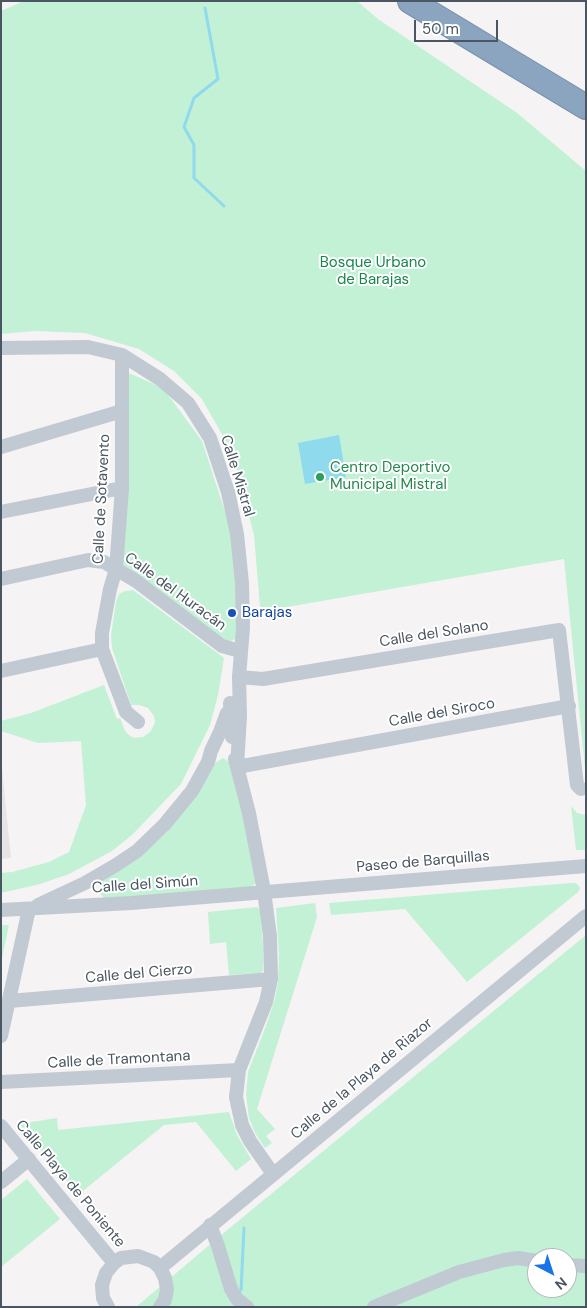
<!DOCTYPE html>
<meta charset="utf-8">
<style>
body{margin:0}
#map{position:relative;width:587px;height:1308px;overflow:hidden;background:#f5f3f3;font-family:"DM Sans",sans-serif}
canvas{display:block}
.frame{position:absolute;inset:0;border:2px solid #4a5661;pointer-events:none}
.north{position:absolute;left:527px;top:1248px;width:50px;height:50px;box-sizing:border-box;background:#fff;border:1px solid #b7bbc0;border-radius:50%;rotate:140deg;font-size:14px;font-weight:700;line-height:20px;text-align:center;color:#4a5661}
.north::after{content:'';display:block;margin:auto;width:18px;height:22px;background:#1a73e8;clip-path:polygon(50% 0,100% 100%,50% 72%,0 100%)}
.scale{position:absolute;left:414px;top:20px;width:84px;height:22px;box-sizing:border-box;border:2px solid #4a5661;border-top:0;padding-left:6px;font-size:15px;line-height:18px;white-space:nowrap;color:#4a5661;-webkit-text-stroke:4px #fff;paint-order:stroke}
</style>
<div id="map">
<canvas width="587" height="1308"></canvas>
<div class="frame"></div>
<div class="north">N</div>
<div class="scale">50 m</div>
</div>
<script>
const ctx = document.querySelector('canvas').getContext('2d');
ctx.lineJoin = 'round';
function fill(path, color) { ctx.fillStyle = color; ctx.fill(path, 'evenodd'); }
const poly = rows => new Path2D(rows.map(r => 'M' + r).join(''));
function trace(path, color, width, dash) { ctx.strokeStyle = color; ctx.lineWidth = width; ctx.lineCap = dash ? 'butt' : 'round'; ctx.setLineDash(dash || []); ctx.stroke(path); }
function write(font, color, halo, rows, align = 'center') {
  ctx.font = font + ' "DM Sans",sans-serif'; ctx.lineWidth = 4; ctx.setLineDash([]); ctx.textBaseline = 'middle'; ctx.strokeStyle = halo; ctx.fillStyle = color; for (const [text, x, y, turn = 0] of rows) {
    ctx.save(); ctx.translate(x, y); ctx.rotate((+turn || 0) * Math.PI / 180); ctx.textAlign = isNaN(turn) ? turn : align; if (halo) ctx.strokeText(text, 0, 0); ctx.fillText(text, 0, 0); ctx.restore();
  }
}
fill(poly([
 [1,758,11,858,1,859]
]), '#e6e4e5');
fill(poly([
 [24,1,357,1,378,19,517,113,586,171,586,778,564,559,287,607,260,607,254,535,232,452,202,399,174,371,139,349,85,333,34,331,1,334,1,11],
 [122,370,163,388,202,441,233,536,239,606,237,638,227,643,116,569],
 [133,590,224,658,218,695,210,725,181,784,132,835,112,851,69,874,40,884,1,893,1,873,12,872,49,862,69,852,86,805,81,741,38,743,1,731,1,721,31,713,104,685,117,719,120,718,125,731,130,736,134,738,143,737,150,732,155,723,154,716,148,708,139,705,131,705,112,648,111,635,116,602,119,594,125,591],
 [223,758,230,763,247,832,257,881,254,885,250,887,105,899,98,891,100,882,143,853,166,833,198,793,215,763],
 [571,806,577,813,586,815,586,850,576,850],
 [571,883,576,883,579,886,580,889,577,893,467,982,405,909,331,915,329,903],
 [315,903,317,917,257,1109,275,1129,266,1136,272,1143,265,1148,255,1133,249,1118,246,1094,248,1072,267,1023,275,998,278,982,279,954,276,908],
 [257,907,260,910,263,944,263,970,261,973,229,975,226,942,210,944,208,912],
 [1,925,9,925,1,963],
 [586,935,586,1307,136,1307,220,1236],
 [537,1258,567,1258,567,1288,537,1288],
 [229,1112,237,1135,251,1159,236,1171,196,1122,164,1125,78,1195,19,1124,57,1118,58,1130],
 [27,1179,60,1219,1,1267,1,1200]
]), '#c3f1d5');
fill(poly([
 [339,435,346,477,305,484,298,443]
]), '#90daee');
trace(poly([
 [205,8,218,79,194,98,184,127,194,145,194,178,224,206],
 [241,1290,244,1228]
]), '#90daee', 3);
const highway = poly([
 [410,1,586,107]
]);
trace(highway, '#7690ad', 26);
trace(poly([
 [1,348,88,347,122,355,160,379,188,403,210,438,228,492,237,534,242,583,243,628,239,677,240,716,237,767],
 [122,355,122,488,116,569,110,589,102,633,102,649,126,712,138,722],
 [1,447,122,411],
 [1,512,122,488],
 [1,579,88,560,104,562,136,581,222,646,240,651],
 [1,671,102,649],
 [239,677,263,679,559,630,577,785,581,789],
 [230,703,232,737],
 [235,759,249,813,264,891,270,936,271,979,266,1002,239,1070,236,1097,242,1125,250,1141,273,1174],
 [237,767,569,706],
 [38,905,85,883,116,865,137,851,164,825,192,791,208,762,211,751,220,732,227,713],
 [1,910,131,903,586,866],
 [9,1001,271,979],
 [1,1036,29,909],
 [1,1082,239,1070],
 [1,1126,114,1263],
 [1,1182,29,1159],
 [210,1225,218,1246,231,1289,237,1299,247,1307],
 [567,1265,586,1266],
 [160,1268,586,916],
 [108,1307,103,1298,102,1285,106,1273,114,1263,121,1258,138,1256,154,1262,160,1268,165,1278,167,1289,165,1300,160,1307],
 [374,1307,459,1272,504,1260,518,1258,537,1261]
]), '#c1cad2', 14);
trace(highway, '#8ba5c1', 24);
for (const [x, y, r, color] of [
 [320,477,5,"#2e9e5b"],
 [232,613,5,"#1a4fb4"]
]) { const dot = new Path2D(); dot.arc(x, y, r, 0, 2 * Math.PI); ctx.fillStyle = color; ctx.fill(dot); trace(dot, '#fff', 2); }
write('15px', '#17864f', '#fff', [
 ["Bosque Urbano",373,263],
 ["de Barajas",373,280]
]);
write('15px', '#27864d', '#fff', [
 ["Centro Deportivo",330,468],
 ["Municipal Mistral",330,485]
], 'left');
write('15px', '#4a5661', '#fff', [
 ["Calle Mistral",237,476,73],
 ["Calle de Sotavento",102,499,-87],
 ["Calle del Huracán",175,592,36],
 ["Calle del Solano",434,634,-9],
 ["Calle del Siroco",442,713,-10],
 ["Paseo de Barquillas",423,862,-5],
 ["Calle del Simún",145,885,-4],
 ["Calle del Cierzo",139,974,-5],
 ["Calle de Tramontana",119,1060,-3],
 ["Calle de la Playa de Riazor",362,1079,-40],
 ["Calle Playa de Poniente",70,1184,50]
]);
write('15px', '#164399', '#fff', [
 ["Barajas",242,613]
], 'left');
</script>
